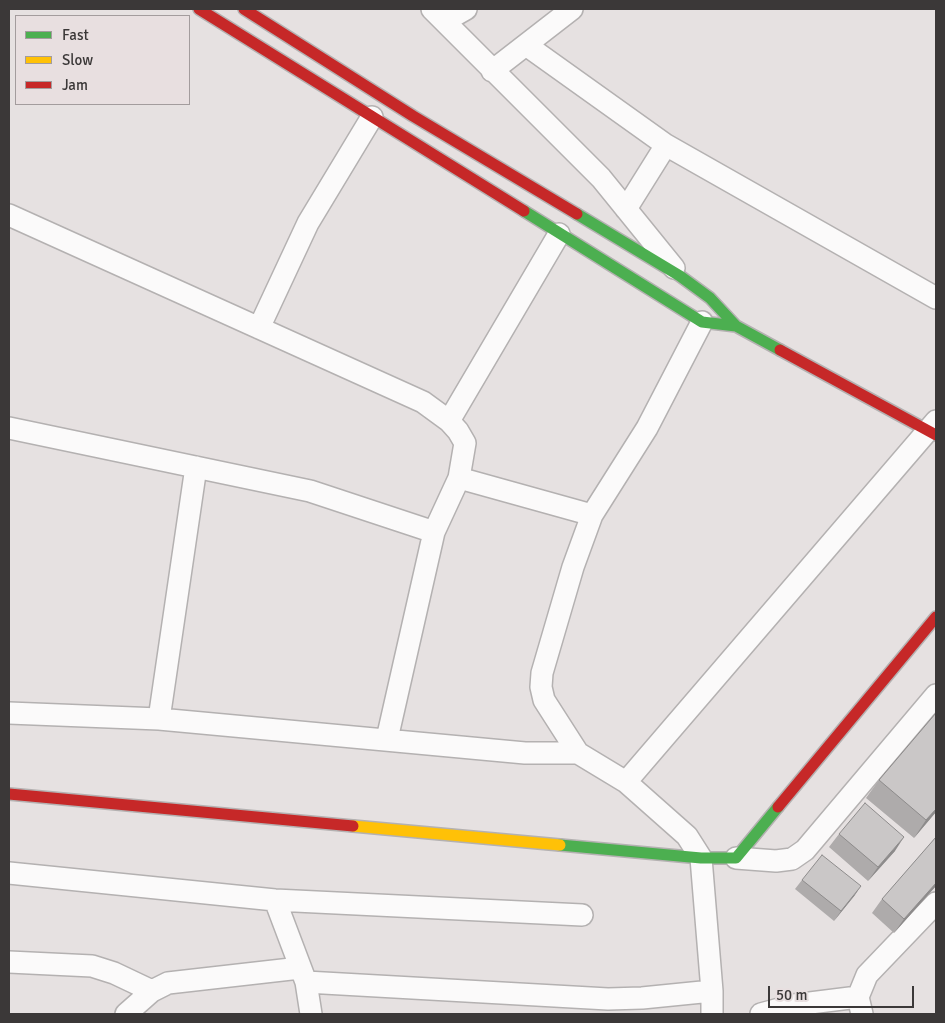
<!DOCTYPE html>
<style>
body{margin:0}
#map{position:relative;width:945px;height:1023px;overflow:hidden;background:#e6e1e1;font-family:Signika,sans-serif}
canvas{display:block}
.frame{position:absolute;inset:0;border:10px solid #3b3838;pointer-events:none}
.legend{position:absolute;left:15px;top:15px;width:175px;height:90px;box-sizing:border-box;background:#e8dfe0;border:1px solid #a39c9d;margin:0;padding:6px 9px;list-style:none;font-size:15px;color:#3b3838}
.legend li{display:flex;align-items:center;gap:10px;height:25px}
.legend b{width:25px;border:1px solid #a39c9d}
.scale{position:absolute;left:768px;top:986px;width:146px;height:22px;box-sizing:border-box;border:2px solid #3b3838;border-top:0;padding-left:6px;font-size:15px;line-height:18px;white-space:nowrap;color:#3b3838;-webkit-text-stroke:4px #e8dfe0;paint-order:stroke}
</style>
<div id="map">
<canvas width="945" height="1023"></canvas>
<div class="frame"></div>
<ul class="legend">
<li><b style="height:6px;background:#4caf50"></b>Fast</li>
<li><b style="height:6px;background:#ffc107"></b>Slow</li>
<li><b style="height:6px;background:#c62828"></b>Jam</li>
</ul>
<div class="scale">50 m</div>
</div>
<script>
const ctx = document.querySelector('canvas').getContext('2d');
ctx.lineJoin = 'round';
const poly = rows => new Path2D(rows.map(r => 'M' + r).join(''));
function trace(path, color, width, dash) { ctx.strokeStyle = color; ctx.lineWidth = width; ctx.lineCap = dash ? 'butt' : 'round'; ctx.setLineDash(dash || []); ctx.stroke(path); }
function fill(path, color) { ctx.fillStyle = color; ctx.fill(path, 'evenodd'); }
const street = poly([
 [432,9,601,178,674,268],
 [445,21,466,9],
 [526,45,666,145,936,298],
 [492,71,572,9],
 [626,209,666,145],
 [9,215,423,402,449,421,458,431,465,443,459,478,434,532,387,739],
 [702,322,647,428,592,515,573,567,542,673,541,687,544,700,578,753,626,782,687,836,701,858,712,991,712,1014],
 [259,328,308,223,372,117],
 [449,421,559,234],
 [9,428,310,491,434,532],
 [459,478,592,515],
 [9,713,159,719,525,753,578,753],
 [159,719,196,467],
 [626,782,936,421],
 [736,858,776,861,792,859,805,850,936,695],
 [9,873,275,900,582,915],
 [275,900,306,982,311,1014],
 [9,962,92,966,114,973,152,991],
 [306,982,608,999,642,998,712,991],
 [126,1014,152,991,168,983,300,968],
 [761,1014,794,1005,858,997],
 [862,1014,858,997,867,975,936,903]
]);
const fast = poly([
 [524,211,702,322,736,326],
 [577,214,680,276,710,298,736,326,780,350],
 [560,845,701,858,736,858,778,807]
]);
const slow = poly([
 [353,826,560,845]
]);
const jam = poly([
 [199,9,524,211],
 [244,9,413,116,577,214],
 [780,350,936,435],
 [9,794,353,826],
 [778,807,936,617]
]);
trace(street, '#b4b1b1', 24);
trace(fast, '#b4b1b1', 14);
trace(slow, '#b4b1b1', 14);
trace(jam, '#b4b1b1', 14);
trace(street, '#fbfafa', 21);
trace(fast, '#4caf50', 11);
trace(slow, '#ffc107', 11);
trace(jam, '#c62828', 11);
fill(poly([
 [936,713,936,812,914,838,866,798,879,780],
 [839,834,895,851,868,881,829,847],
 [936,837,936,886,894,933,872,913,882,899],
 [802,880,855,895,834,921,795,889]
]), '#aeabab');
fill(poly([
 [936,809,936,812,914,838,926,820],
 [904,837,895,851,868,881,878,867],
 [936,883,936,886,894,933,904,919],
 [861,886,855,895,834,921,841,911]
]), '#8d8b8b');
const building = poly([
 [936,713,936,809,926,820,879,780,936,713],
 [865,803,904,837,878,867,839,834,865,803],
 [936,837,936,883,904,919,882,899,936,837],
 [822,855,861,886,841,911,802,880,822,855]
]);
fill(building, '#cac7c7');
trace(building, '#8d8b8b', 1);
</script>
